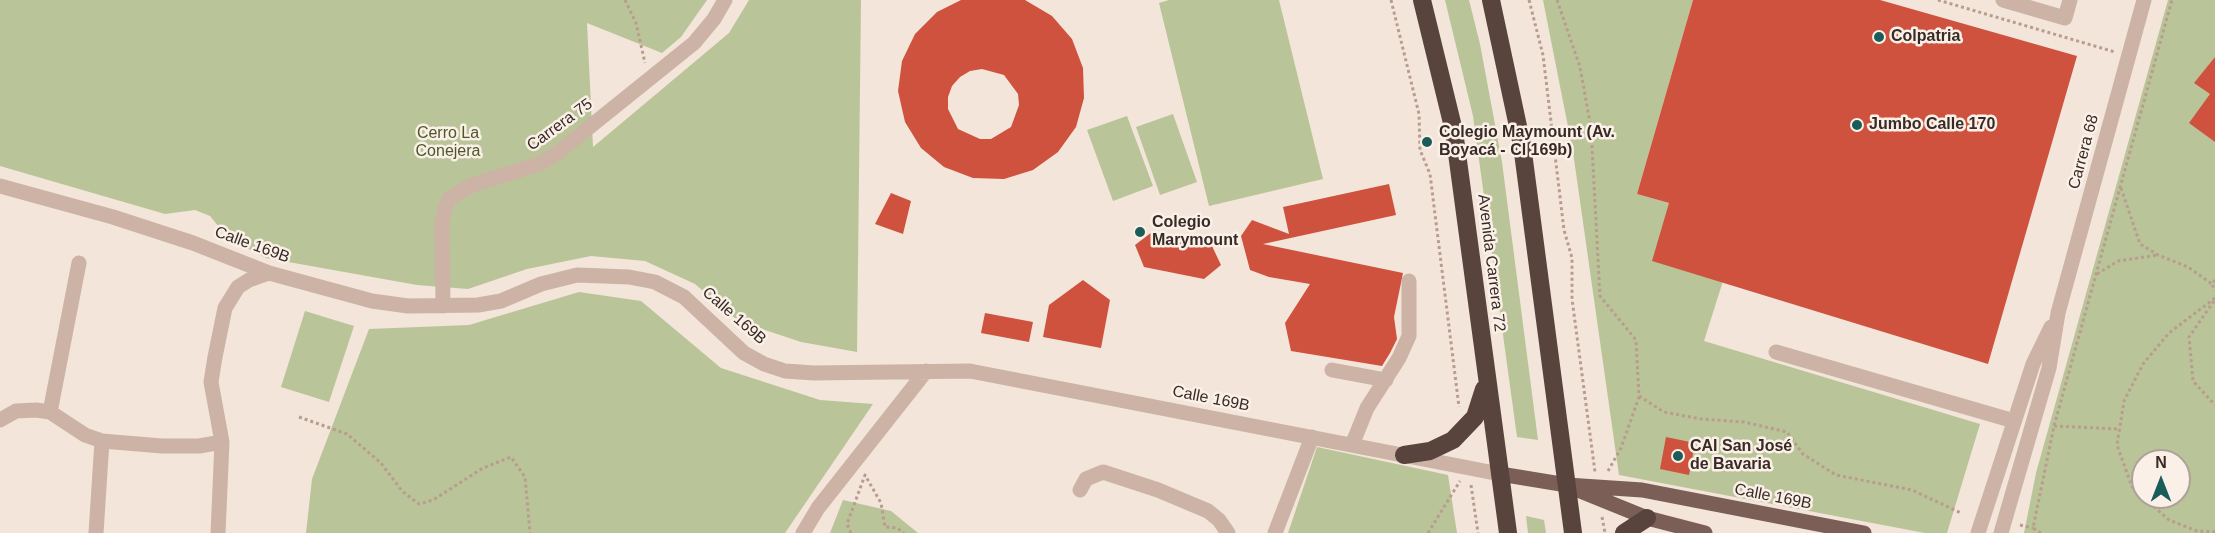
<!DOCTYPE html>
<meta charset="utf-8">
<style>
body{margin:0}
#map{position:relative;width:2215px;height:533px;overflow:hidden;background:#f3e5da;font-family:Arial,sans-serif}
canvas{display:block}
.north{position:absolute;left:2131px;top:449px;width:60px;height:60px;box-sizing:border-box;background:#fbf0e7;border:2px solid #ada19a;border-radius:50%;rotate:0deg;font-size:16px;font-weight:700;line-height:24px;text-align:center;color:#382b27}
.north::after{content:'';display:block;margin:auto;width:21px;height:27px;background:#1a5c5a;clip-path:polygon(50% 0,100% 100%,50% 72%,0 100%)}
</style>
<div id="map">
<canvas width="2215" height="533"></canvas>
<div class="north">N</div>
</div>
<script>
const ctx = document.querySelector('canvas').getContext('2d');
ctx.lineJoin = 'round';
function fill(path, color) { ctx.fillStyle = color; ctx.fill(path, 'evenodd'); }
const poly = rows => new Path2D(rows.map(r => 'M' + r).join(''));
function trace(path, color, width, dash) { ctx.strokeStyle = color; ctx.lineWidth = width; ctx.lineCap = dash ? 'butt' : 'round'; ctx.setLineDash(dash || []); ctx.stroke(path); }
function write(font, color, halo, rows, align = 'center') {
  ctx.font = font + ' Arial,sans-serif'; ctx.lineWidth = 5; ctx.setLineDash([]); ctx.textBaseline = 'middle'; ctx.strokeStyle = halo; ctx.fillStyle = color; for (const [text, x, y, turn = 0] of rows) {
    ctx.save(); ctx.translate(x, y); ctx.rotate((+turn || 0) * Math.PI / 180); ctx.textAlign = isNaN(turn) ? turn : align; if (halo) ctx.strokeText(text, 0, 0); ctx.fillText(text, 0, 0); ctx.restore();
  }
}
fill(poly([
 [0,0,707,0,681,37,662,53,587,23,593,147,729,33,749,0,861,0,857,352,801,342,738,321,695,284,645,261,591,256,527,269,468,289,417,285,266,258,228,238,210,216,195,210,165,214,0,166],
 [1169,0,1279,0,1323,179,1209,206,1159,3],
 [1445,0,1469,0,1480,44,1502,162,1538,440,1517,437,1473,116],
 [1543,0,1693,0,1637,194,1669,203,1723,281,1704,341,1980,424,1947,533,1925,533,1619,475,1573,152],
 [2168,0,2215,0,2215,533,2024,533,2036,473],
 [2143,461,2179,461,2179,497,2143,497],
 [1173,114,1197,182,1160,195,1136,127],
 [1127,116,1153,186,1113,201,1087,130],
 [579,292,641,301,721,368,820,400,873,404,785,533,306,533,312,479,369,329,469,325],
 [305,311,354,326,329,402,281,387],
 [1317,447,1448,475,1457,533,1288,533],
 [843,500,891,511,918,533,830,533],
 [1526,516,1544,520,1546,533,1528,533]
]), '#bac499');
fill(poly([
 [961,0,1025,0,1052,16,1072,39,1083,68,1084,98,1076,127,1058,152,1033,170,1004,179,973,178,944,167,921,148,905,122,898,91,902,61,915,34,937,12],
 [982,69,1004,75,1018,94,1019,105,1011,127,991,139,980,139,958,129,948,109,948,97,952,86,960,77,970,71],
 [1693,0,1880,0,2077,56,1988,364,1652,261,1669,203,1637,194],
 [2215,57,2215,142,2189,123,2210,94,2194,83],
 [1389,184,1396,215,1263,244,1403,273,1394,317,1397,339,1390,353,1382,366,1291,351,1285,323,1310,284,1269,277,1250,270,1241,236,1252,220,1289,234,1283,207],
 [891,193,911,201,903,234,875,224],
 [1152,232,1211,244,1221,265,1204,279,1144,267,1135,245],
 [1083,280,1110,300,1101,348,1043,337,1049,305],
 [985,313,1033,322,1029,342,981,333],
 [1666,437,1695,443,1689,475,1660,469]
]), '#ce523e');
trace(poly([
 [625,0,636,23,645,63],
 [1391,0,1419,114,1420,150,1430,174,1459,407],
 [1529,0,1543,55,1564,230,1572,258,1572,299,1595,472],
 [1557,0,1580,67,1591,128,1600,296,1636,340,1639,396,1664,412,1701,419,1744,422,1787,432,1803,454,1836,475,1912,490,1961,513],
 [1938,0,2115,52],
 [2121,188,2140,244,2158,255,2188,267,2212,284],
 [2097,274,2118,261,2158,255],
 [2215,280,2212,284,2215,291],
 [2215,298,2169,333,2143,364,2124,401,2117,445,2132,487,2169,520,2197,531,2215,532],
 [2214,301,2189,337,2193,381,2215,405],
 [299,417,347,434,381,463,402,491,419,504,433,500,483,468,511,457,525,477,530,533],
 [2054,426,2119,429],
 [1608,471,1621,448,1639,397],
 [1471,485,1478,533],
 [1602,517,1605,533],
 [2020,525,2033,528],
 [851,533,847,524,865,475,881,503,885,527,897,528,904,533],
 [1428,533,1460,481],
 [2041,533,2033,528,2054,426,2172,0]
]), '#b89d8f', 3, [3, 3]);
trace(poly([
 [2003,0,2065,18,2070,0],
 [0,186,113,217,193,243,269,273,372,301,408,306,478,305,501,301,541,284,577,275,629,277,655,282,684,297,744,353,764,364,785,371,814,373,970,371,1500,474],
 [443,306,442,224,445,208,450,198,472,185,539,164,556,154,694,43,714,19,725,0],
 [1776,352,2014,421],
 [1332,370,1386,380],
 [50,412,79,263],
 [0,420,16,411,36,410,50,412,85,435,102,441,162,446,199,446,222,442],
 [1352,445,1367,408,1399,358,1409,336,1409,281],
 [1080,490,1086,479,1103,472,1158,490,1208,511,1219,520,1228,533],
 [96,533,102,441],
 [218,533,222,442,211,382,215,357,225,308,238,287,249,280,269,273],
 [803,533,818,508,926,371],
 [1275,533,1312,437],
 [1978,533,2033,364,2051,327],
 [2001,533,2049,368,2058,313,2144,0]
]), '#ccb3a5', 15);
trace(poly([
 [1500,474,1567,485,1642,490,1864,533],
 [1578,490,1647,518,1705,533]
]), '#7b5f57', 15);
trace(poly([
 [1422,0,1454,131,1508,533],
 [1491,0,1522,145,1573,533],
 [1404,455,1430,451,1453,440,1475,417,1484,389],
 [1624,533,1647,518]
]), '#59433d', 18);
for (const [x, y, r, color] of [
 [1879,37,6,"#1a5c5a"],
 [1857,125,6,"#1a5c5a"],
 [1427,142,6,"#1a5c5a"],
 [1140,232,6,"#1a5c5a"],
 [1678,456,6,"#1a5c5a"]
]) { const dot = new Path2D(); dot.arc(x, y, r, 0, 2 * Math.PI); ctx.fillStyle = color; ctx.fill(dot); trace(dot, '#fbf0e7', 2); }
write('bold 16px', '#382b27', '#fbf0e7', [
 ["Colpatria",1891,37],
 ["Jumbo Calle 170",1869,125],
 ["Colegio Maymount (Av.",1439,133],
 ["Boyacá - Cl 169b)",1439,151],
 ["Colegio",1152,223],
 ["Marymount",1152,241],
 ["CAI San José",1690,447],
 ["de Bavaria",1690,465]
], 'left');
write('16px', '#382b27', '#fbf0e7', [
 ["Carrera 75",560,125,-36],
 ["Carrera 68",2084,152,-75],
 ["Calle 169B",252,245,20],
 ["Avenida Carrera 72",1491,263,83],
 ["Calle 169B",734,316,41],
 ["Calle 169B",1211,399,11],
 ["Calle 169B",1773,497,11]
]);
write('16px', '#4b5829', '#fbf0e7', [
 ["Cerro La",448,134],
 ["Conejera",448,152]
]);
</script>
